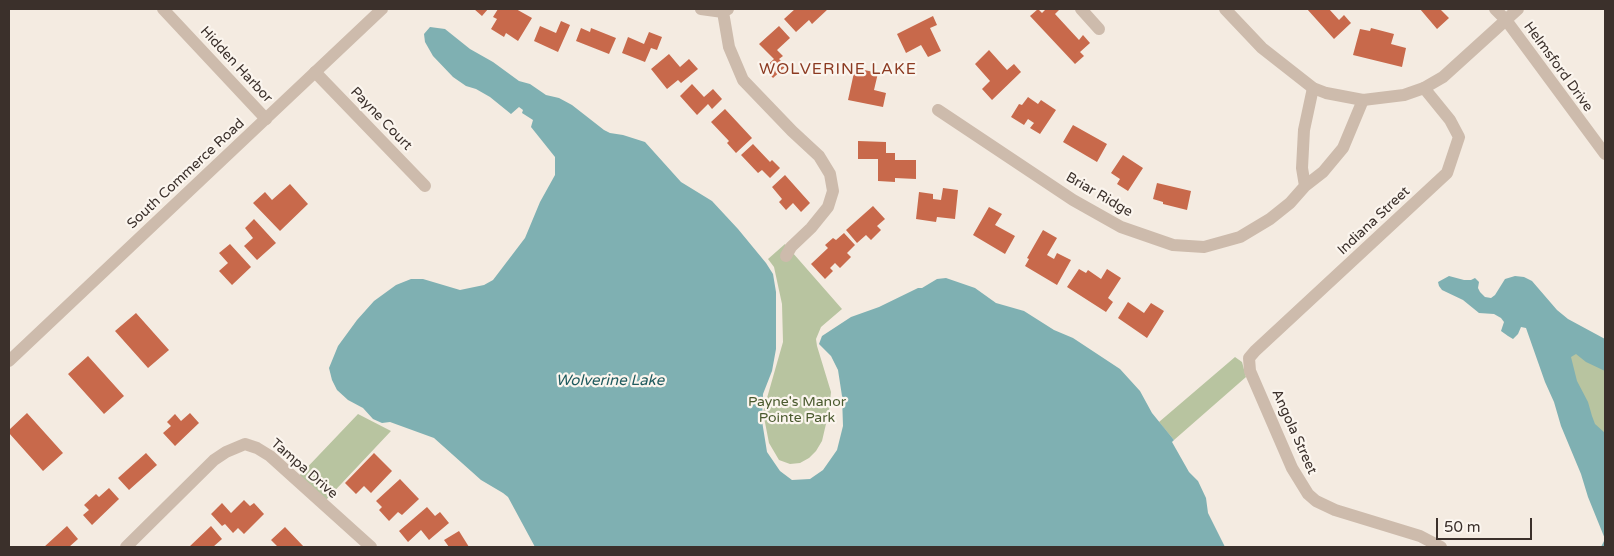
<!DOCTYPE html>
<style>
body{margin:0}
#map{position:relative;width:1614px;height:556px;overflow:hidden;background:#f4ebe1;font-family:"Varela Round",sans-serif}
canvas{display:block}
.frame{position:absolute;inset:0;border:10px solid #3b302b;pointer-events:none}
.scale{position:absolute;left:1436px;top:518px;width:96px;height:22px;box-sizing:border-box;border:2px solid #3b302b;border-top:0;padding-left:6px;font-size:15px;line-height:18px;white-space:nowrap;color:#3b302b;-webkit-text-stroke:4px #fbf5ee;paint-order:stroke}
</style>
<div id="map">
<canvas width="1614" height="556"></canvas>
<div class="frame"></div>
<div class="scale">50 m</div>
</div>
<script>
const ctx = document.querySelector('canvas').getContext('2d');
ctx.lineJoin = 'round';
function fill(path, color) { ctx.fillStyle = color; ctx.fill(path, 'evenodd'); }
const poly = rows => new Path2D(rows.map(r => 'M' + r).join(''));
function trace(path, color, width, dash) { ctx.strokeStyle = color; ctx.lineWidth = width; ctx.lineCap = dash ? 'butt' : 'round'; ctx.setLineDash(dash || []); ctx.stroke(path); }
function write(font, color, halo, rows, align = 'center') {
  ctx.font = font + ' "Varela Round",sans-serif'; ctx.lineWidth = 4.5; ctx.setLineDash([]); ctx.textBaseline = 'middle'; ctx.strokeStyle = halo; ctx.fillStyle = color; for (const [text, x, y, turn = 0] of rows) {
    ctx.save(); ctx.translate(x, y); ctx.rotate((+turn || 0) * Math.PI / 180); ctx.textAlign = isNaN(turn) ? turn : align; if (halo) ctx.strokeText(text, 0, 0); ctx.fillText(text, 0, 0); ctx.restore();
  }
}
fill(poly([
 [785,244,842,309,821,327,816,339,817,346,831,392,829,411,822,441,816,451,809,458,800,463,790,464,779,460,769,443,763,412,783,342,782,304,774,267,768,259],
 [1574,342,1605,363,1605,478,1560,367],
 [1235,357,1242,362,1246,377,1174,440,1159,422],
 [358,414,391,431,326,500,299,476]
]), '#b8c4a0');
fill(poly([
 [430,27,445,29,470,49,493,62,519,81,530,84,546,95,559,98,572,105,604,130,610,133,623,135,645,142,681,182,712,201,738,229,766,263,773,274,776,292,776,349,772,371,763,394,762,421,767,452,780,471,792,480,810,479,823,470,837,450,843,426,842,396,838,370,831,356,819,344,822,336,851,317,879,307,918,288,922,288,937,279,946,278,975,288,996,303,1024,311,1054,330,1073,338,1120,369,1140,391,1152,413,1174,440,1172,442,1189,472,1198,481,1206,498,1208,513,1225,547,535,547,508,497,503,493,481,480,434,438,390,422,382,423,373,419,363,408,348,400,337,390,332,380,329,368,338,346,357,320,374,301,396,285,411,279,423,279,460,290,484,285,493,280,525,238,540,202,555,175,555,157,531,127,533,120,522,113,523,110,519,107,511,114,490,97,476,89,466,86,453,77,433,56,425,42,424,34],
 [1449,276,1464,280,1471,280,1475,278,1479,282,1478,288,1480,292,1485,297,1491,298,1495,295,1505,279,1515,276,1524,277,1532,281,1557,310,1568,319,1605,339,1605,371,1586,362,1576,354,1571,357,1577,381,1588,402,1592,416,1595,424,1605,433,1605,547,1601,547,1605,539,1588,497,1581,474,1561,426,1554,402,1545,382,1526,328,1521,327,1518,334,1513,339,1508,336,1501,331,1504,322,1501,318,1494,314,1479,313,1463,300,1442,290,1439,286,1438,282]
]), '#7fb0b2');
fill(poly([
 [474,9,488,9,482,16],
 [498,9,516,9,532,18,518,41,506,33,504,37,491,29,497,19,493,17],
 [795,9,828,9,812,24,809,20,796,32,784,19],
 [1038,9,1042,13,1046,9,1058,9,1059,10,1055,14,1079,40,1083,35,1090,43,1080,52,1084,56,1075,64,1030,16],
 [1307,9,1329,9,1339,20,1344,15,1351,23,1334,39],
 [1420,9,1440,9,1449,18,1437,29],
 [933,16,937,25,930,28,941,51,928,57,921,45,906,53,897,34],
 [561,21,570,25,558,52,534,41,540,26,556,33],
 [779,26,790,38,777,50,783,56,779,59,786,66,773,78,764,68,774,59,759,44],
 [581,28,590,32,591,28,616,38,609,54,576,41],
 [1371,28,1394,34,1391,44,1406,48,1402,67,1353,55,1360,29,1370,31],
 [649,32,662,37,657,50,651,48,645,62,622,53,628,37,644,44],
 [989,50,1007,70,1014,64,1021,72,992,100,982,89,990,81,975,64],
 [669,54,680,67,689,59,698,69,681,83,678,80,667,89,651,69],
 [855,68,878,73,874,90,886,93,883,107,848,100],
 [692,84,704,97,713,89,722,99,712,109,708,104,697,115,680,96],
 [1028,97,1038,104,1041,100,1056,110,1040,134,1030,128,1034,123,1028,119,1024,125,1011,117,1019,104,1022,105],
 [725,109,752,138,736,153,727,143,729,141,711,122],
 [1073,125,1107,144,1097,162,1063,142],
 [858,141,886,142,886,153,895,153,895,160,916,160,916,179,895,178,895,182,878,181,878,159,858,159],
 [753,144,770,162,772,160,780,168,770,178,762,170,758,173,741,155],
 [1123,155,1143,168,1128,191,1117,184,1120,179,1111,173],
 [785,175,810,203,801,212,793,203,786,210,779,202,782,199,772,187],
 [1157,183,1191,191,1187,210,1163,204,1163,202,1153,199],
 [290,184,308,204,280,231,253,203,265,192,272,200],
 [943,188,958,190,955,219,937,217,936,222,916,219,919,192,933,194,933,199,941,200],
 [873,206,885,219,877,226,881,230,871,240,866,235,857,243,846,230],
 [989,207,1002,214,995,225,1015,236,1005,254,973,235],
 [254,219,276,243,257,260,244,246,253,238,245,228],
 [1043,230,1057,238,1047,255,1054,259,1057,253,1071,260,1057,285,1025,266,1029,259,1027,258],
 [844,233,855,245,847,253,851,257,840,268,835,263,830,268,833,271,825,279,811,264,828,248,825,245,833,238,836,240],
 [230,244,251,267,232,285,219,271,228,263,219,253],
 [1079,269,1086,273,1088,270,1101,279,1107,269,1121,278,1108,298,1113,302,1106,312,1067,287],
 [1128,302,1144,313,1151,303,1164,311,1147,338,1118,318],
 [136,313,169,350,148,368,115,331],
 [88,356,124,396,104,414,68,374],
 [27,413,63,453,43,471,9,433,9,430],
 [190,413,199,423,175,446,163,433,171,426,167,422,175,414,181,421],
 [146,453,157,465,129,490,118,478],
 [374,453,392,471,371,493,364,486,356,494,345,483],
 [400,479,419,499,402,515,398,512,389,521,379,510,382,507,376,501],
 [109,488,119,499,92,525,83,515,89,510,84,505,96,494,99,497],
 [244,500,250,506,254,503,264,514,244,534,238,528,233,533,225,524,222,526,211,514,222,503,231,513],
 [427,507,435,516,440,512,449,523,429,540,421,530,408,542,399,531],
 [67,526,78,539,69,547,44,547],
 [211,526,222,539,213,547,189,547],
 [285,527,304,547,278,547,271,540],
 [459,531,469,547,449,547,444,540]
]), '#c8694b');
trace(poly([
 [163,9,266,119],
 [701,9,723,12,728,9],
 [1081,9,1099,29],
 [1495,9,1506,20,1605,154],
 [723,12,729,47,743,80,792,131,819,156,830,174,833,191,828,207,811,228,791,247,786,256],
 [315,72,425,186],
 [1424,88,1450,120,1459,137,1447,173,1255,351,1249,358,1250,371,1292,468,1308,494,1316,501,1335,510,1420,536,1441,547],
 [938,110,1073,200,1121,227,1173,245,1204,247,1240,237,1270,219,1290,203,1305,186,1323,172,1343,148,1363,100],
 [1305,186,1302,168,1304,130,1313,88],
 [126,547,214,460,226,452,245,444,257,448,270,456,371,547]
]), '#cdbbac', 12);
trace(poly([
 [1225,9,1262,48,1313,88,1326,93,1363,100,1404,95,1424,88,1443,77,1518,9],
 [9,361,382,9]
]), '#cdbbac', 12);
write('14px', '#3b302b', '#fbf5ee', [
 ["Hidden Harbor",236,65,47],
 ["Helmsford Drive",1558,67,54],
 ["Payne Court",381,119,46],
 ["South Commerce Road",186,174,-43],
 ["Briar Ridge",1099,195,30],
 ["Indiana Street",1374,221,-43],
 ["Angola Street",1294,432,66],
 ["Tampa Drive",304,469,41]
]);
write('14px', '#4a5a2e', '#fbf5ee', [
 ["Payne's Manor",797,402],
 ["Pointe Park",797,418]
]);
write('italic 15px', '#1f5a5e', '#fbf5ee', [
 ["Wolverine Lake",610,381]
]);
ctx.letterSpacing = '1px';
write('16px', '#8c3b22', '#fbf5ee', [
 ["WOLVERINE LAKE",838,70]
]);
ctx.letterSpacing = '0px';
</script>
